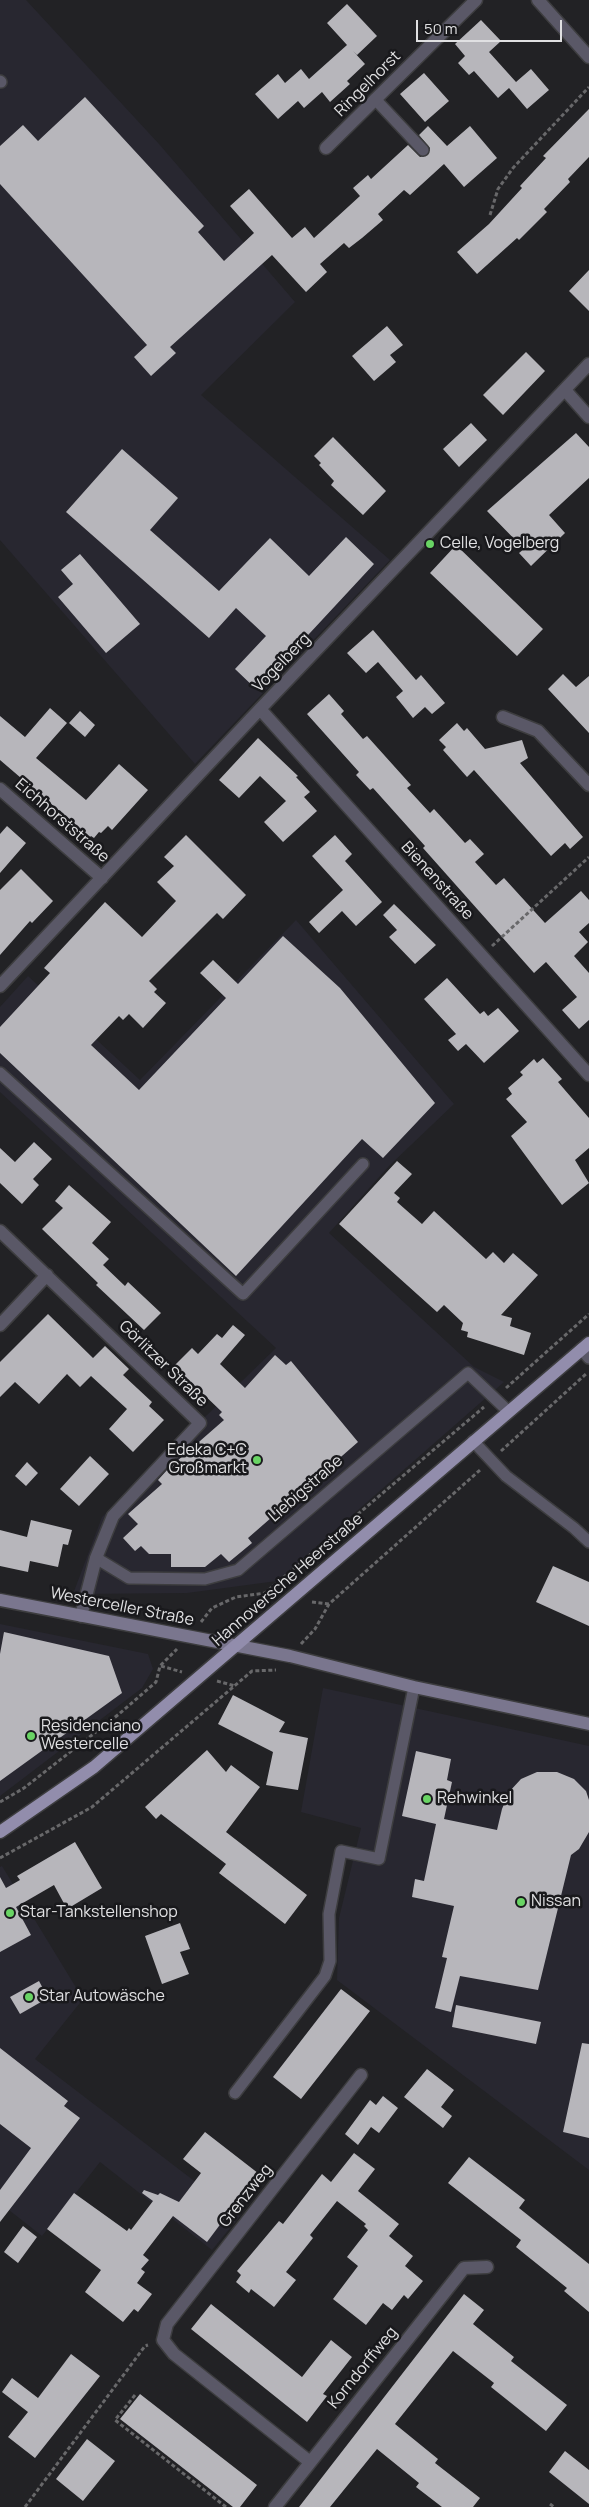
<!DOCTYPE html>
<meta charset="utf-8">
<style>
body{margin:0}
#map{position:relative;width:589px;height:2507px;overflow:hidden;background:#222225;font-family:Manrope,sans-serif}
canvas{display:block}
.scale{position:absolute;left:416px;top:20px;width:146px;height:22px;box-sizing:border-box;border:2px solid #e0e0e2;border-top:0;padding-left:6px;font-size:15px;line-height:18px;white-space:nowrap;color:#e0e0e2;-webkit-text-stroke:4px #19191c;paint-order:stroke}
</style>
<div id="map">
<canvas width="589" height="2507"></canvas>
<div class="scale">50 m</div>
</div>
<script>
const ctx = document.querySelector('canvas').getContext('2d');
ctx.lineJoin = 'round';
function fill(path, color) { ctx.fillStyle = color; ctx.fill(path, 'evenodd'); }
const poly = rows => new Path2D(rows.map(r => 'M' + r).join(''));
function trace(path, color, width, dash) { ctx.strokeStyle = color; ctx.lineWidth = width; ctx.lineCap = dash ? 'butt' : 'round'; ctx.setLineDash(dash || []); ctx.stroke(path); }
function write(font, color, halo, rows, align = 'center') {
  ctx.font = font + ' Manrope,sans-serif'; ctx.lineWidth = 5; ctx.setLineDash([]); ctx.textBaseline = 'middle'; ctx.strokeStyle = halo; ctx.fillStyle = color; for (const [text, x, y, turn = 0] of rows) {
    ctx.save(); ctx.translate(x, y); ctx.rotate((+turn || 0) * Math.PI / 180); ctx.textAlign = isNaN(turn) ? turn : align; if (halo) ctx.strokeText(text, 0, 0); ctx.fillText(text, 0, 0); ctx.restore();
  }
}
fill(poly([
 [0,0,26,0,159,144,295,302,201,395,390,560,195,764,0,540],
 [296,920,454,1104,389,1166,329,1233,474,1367,504,1382,277,1581,187,1593,73,1594,102,1517,276,1348,0,1092,0,1007,28,976,140,1080],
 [0,1624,148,1654,153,1669,142,1688,0,1796],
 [323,1688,589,1746,589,2170,337,1980,339,1918,361,1828,301,1812],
 [2,1866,83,1999,35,2059,240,2216,212,2250,100,2162,42,2236,0,2203,0,1867]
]), '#282730');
fill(poly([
 [347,4,377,36,357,55,353,51,365,64,347,81,350,84,330,102,322,92,304,108,298,101,278,119,255,94,278,74,285,83,301,69,309,79,347,45,327,23],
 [481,20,501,41,489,52,516,82,531,69,549,90,527,109,509,88,498,98,474,71,469,75,458,63,465,56,455,44],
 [424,73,449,101,425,122,400,94],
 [85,97,204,226,198,232,224,261,254,233,230,206,249,189,292,238,305,227,314,238,360,196,353,188,368,175,371,179,408,145,420,157,428,155,430,148,419,135,428,126,447,146,470,126,497,158,464,187,444,164,410,195,404,190,378,214,383,220,362,238,349,248,344,243,320,264,327,272,306,292,272,255,170,347,176,353,151,376,134,357,147,345,0,184,0,146,23,125,38,141],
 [589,109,589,157,568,179,570,182,544,209,547,212,519,240,517,238,477,274,457,252,489,224,522,188,520,186,546,158,543,156],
 [589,270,589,311,569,291],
 [387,326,403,345,390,355,396,362,374,381,352,356],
 [526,352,545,371,503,415,483,395],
 [471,423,487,440,459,467,443,449],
 [576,433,589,447,589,478,549,515,565,533,531,566,519,553,524,549,487,511],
 [333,437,386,491,363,515,331,485,334,481,319,465,321,463,314,456],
 [122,449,178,498,150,530,219,591,270,538,309,576,346,537,374,564,257,690,235,669,266,636,236,608,209,638,66,512],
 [456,545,543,629,517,656,430,573],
 [80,554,140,624,106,653,58,597,73,584,61,570],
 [373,630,416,680,421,675,445,703,432,714,425,707,413,718,396,697,403,691,378,662,366,673,347,653],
 [563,674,576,687,589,676,589,733,548,689],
 [329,694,344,711,341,714,363,739,367,736,411,785,407,788,430,813,434,809,465,843,470,839,484,854,475,862,496,885,504,878,545,923,581,891,589,900,589,923,579,932,588,942,574,956,589,973,589,1020,579,1029,562,1010,577,997,546,962,534,973,423,848,425,846,373,788,370,790,356,775,359,772,307,714],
 [50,708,67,723,36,758,86,800,119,764,148,790,112,830,108,826,101,833,99,832,94,838,91,836,86,842,72,831,77,826,0,760,0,716,25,737],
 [80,711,95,725,85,737,69,723],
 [457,723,464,731,467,728,485,749,522,740,528,758,520,763,583,837,570,849,565,843,551,856,474,770,467,777,443,750,446,747,439,740],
 [258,738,298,776,296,777,310,792,304,797,317,811,283,842,264,822,286,801,260,776,239,798,219,780],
 [7,826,26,843,0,873,0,834],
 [186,835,246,895,223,919,217,913,149,981,157,989,154,992,166,1003,143,1028,129,1014,123,1020,119,1016,91,1045,139,1090,226,998,200,973,213,960,238,984,283,936,340,988,435,1103,383,1158,362,1139,236,1276,0,1053,0,1027,50,973,44,968,105,902,142,937,176,901,157,882,174,866,164,857],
 [335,835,352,854,345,861,382,902,356,926,342,911,319,933,309,922,343,890,312,856],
 [21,869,53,901,32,923,30,921,0,955,0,890],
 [394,904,436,945,415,964,389,937,397,930,383,915],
 [447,978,480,1014,484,1011,488,1016,498,1008,519,1031,484,1063,466,1044,458,1051,448,1040,456,1034,424,999],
 [543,1058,562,1079,558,1082,589,1118,589,1148,575,1160,589,1183,562,1205,511,1136,527,1122,506,1099,512,1094,508,1088,523,1075,520,1072,534,1059,537,1063],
 [34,1142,52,1159,33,1179,39,1185,22,1204,0,1183,0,1148,15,1162],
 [397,1161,412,1174,394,1193,400,1198,397,1202,422,1224,434,1211,486,1259,493,1252,504,1263,513,1253,538,1275,501,1315,512,1318,510,1326,531,1333,524,1355,467,1337,468,1332,461,1330,463,1323,444,1305,437,1312,339,1224],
 [69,1185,111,1222,92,1243,109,1259,103,1265,125,1286,128,1282,161,1313,144,1330,96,1285,98,1283,42,1229,63,1208,55,1201],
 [48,1314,93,1358,105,1346,129,1369,123,1375,152,1402,149,1406,164,1420,133,1452,109,1429,127,1409,91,1376,80,1387,67,1374,39,1404,15,1382,0,1397,0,1362],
 [233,1325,245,1335,220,1364,245,1388,275,1355,286,1365,291,1361,358,1442,248,1538,252,1543,229,1562,221,1554,205,1567,171,1567,171,1554,149,1554,141,1546,135,1551,123,1538,138,1524,128,1514,162,1484,158,1480,168,1469,224,1420,219,1415,222,1412,174,1366,192,1348,198,1354,217,1334,222,1338],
 [90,1456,109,1474,79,1506,60,1489],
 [27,1462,38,1473,26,1486,15,1476],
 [31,1520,72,1530,68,1545,63,1544,58,1567,30,1561,28,1572,0,1566,0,1530,27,1537],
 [553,1566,589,1582,589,1626,536,1602],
 [4,1632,109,1656,122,1693,0,1781,0,1654],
 [233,1695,285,1722,279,1732,308,1738,298,1790,266,1785,273,1752,218,1724],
 [207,1750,226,1772,231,1765,260,1787,226,1832,307,1895,285,1924,219,1873,226,1864,161,1814,156,1819,145,1807],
 [416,1751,451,1759,447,1780,452,1782,444,1819,497,1830,502,1809,509,1792,521,1779,537,1772,557,1772,574,1779,586,1791,589,1800,589,1832,579,1849,571,1855,538,1990,460,1976,451,2012,435,2008,447,1958,442,1957,454,1906,412,1897,415,1879,424,1881,436,1824,402,1816],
 [75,1842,102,1888,67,1909,54,1885,16,1907,31,1935,0,1952,0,1877,6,1888,20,1880,17,1876],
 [180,1923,190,1949,180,1952,189,1974,162,1984,145,1936],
 [39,1981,48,1998,20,2014,10,1997],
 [341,1989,370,2011,301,2099,273,2077],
 [456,2005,541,2022,536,2044,452,2027],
 [582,2043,589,2044,589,2138,563,2132],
 [0,2048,68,2101,64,2106,80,2118,0,2222,0,2190,31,2148,0,2124],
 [427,2069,454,2090,441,2107,452,2116,443,2128,404,2097],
 [383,2096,398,2108,379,2133,371,2127,358,2145,345,2134,370,2100,376,2105],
 [205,2132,263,2177,242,2205,237,2202,207,2242,173,2216,143,2255,149,2260,141,2269,145,2272,137,2283,152,2294,138,2312,134,2309,123,2322,85,2292,101,2270,47,2229,74,2193,127,2231,129,2228,131,2230,153,2201,142,2193,144,2190,158,2195,160,2193,179,2202,201,2173,183,2159],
 [354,2153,375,2169,358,2191,399,2224,389,2236,413,2256,405,2266,423,2281,408,2299,404,2295,392,2310,383,2303,366,2325,333,2299,358,2266,347,2257,368,2230,364,2226,366,2224,337,2201,310,2235,313,2238,286,2272,296,2280,274,2307,251,2289,249,2293,236,2282,241,2275,237,2271,279,2221,283,2224,322,2174,331,2182],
 [469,2157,525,2200,519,2208,589,2264,589,2312,564,2291,567,2288,516,2247,521,2240,448,2183],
 [23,2226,37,2237,18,2263,4,2252],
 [464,2294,484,2310,473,2324,514,2357,511,2361,567,2405,546,2431,491,2387,494,2383,453,2351,395,2424,438,2459,435,2463,480,2498,473,2507,442,2507,416,2487,419,2483,377,2449,330,2507,299,2507],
 [211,2304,302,2377,331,2340,352,2357,323,2394,327,2396,307,2422,191,2329],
 [71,2354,100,2376,35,2458,8,2437,28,2412,2,2392,12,2378,38,2398],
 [140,2394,257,2485,240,2507,233,2507,120,2419],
 [87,2439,115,2461,83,2501,56,2479],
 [565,2451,589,2470,589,2504,549,2472]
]), '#b7b6bb');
const lane = poly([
 [0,81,1,82],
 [375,99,423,150],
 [0,1073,243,1294,363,1164],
 [581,1349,589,1358],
 [473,1441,506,1476,574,1528,589,1542],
 [96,1558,129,1578,205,1579,238,1570,468,1373,508,1411],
 [235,2093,325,1976,330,1961,329,1914,341,1851,379,1859,414,1687]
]);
const street = poly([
 [538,0,589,57],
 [326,148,476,0],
 [565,390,589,417],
 [260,709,589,1075],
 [503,717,538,731,589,785],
 [0,789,102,878],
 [0,986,260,709,589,364],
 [0,1231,200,1423,113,1516,96,1558,81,1616],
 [0,1325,47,1275],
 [310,2462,174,2354,163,2340,167,2324,361,2075],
 [275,2507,464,2268,487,2267]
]);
const secondary = poly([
 [0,1600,290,1656,414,1687,589,1724]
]);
const primary = poly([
 [0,1832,94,1767,589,1343]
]);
trace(lane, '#3d3d3f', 14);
trace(street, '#3d3d3f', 15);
trace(secondary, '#3d3d3f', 15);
trace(primary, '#3d3d3f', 15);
trace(poly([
 [490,215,498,189,513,168,589,87],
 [492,946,589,857],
 [506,1388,589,1314],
 [501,1451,587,1373],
 [312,1602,329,1604],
 [201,1622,212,1608,236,1597,265,1593,484,1407],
 [301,1644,315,1629,329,1604,480,1470],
 [161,1666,182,1672],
 [217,1681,235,1686],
 [0,1802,24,1788,119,1714,156,1682,160,1666,177,1649],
 [0,1858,92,1807,252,1671,276,1670],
 [135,2395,115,2420,226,2507],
 [550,2504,554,2507],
 [25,2507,122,2377,145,2346,148,2345]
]), '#68686a', 3, [4, 2.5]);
trace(lane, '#5a5867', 11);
trace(street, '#5a5867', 12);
trace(secondary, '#7a768e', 12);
trace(primary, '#928dac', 12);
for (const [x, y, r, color] of [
 [430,544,5,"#69d464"],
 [257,1460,5,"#69d464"],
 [31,1736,5,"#69d464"],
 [427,1799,5,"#69d464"],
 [521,1902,5,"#69d464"],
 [10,1913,5,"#69d464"],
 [29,1997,5,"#69d464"]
]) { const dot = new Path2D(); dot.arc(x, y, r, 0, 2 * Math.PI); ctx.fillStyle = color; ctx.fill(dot); trace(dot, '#19191c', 2); }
write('16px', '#e0e0e2', '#19191c', [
 ["Ringelhorst",368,84,-45],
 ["Vogelberg",282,663,-46],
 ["Eichhorststraße",62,821,41],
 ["Bienenstraße",437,881,48],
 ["Görlitzer Straße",163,1364,44],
 ["Liebigstraße",306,1489,-41],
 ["Hannoversche Heerstraße",288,1580,-41],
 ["Westerceller Straße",122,1607,11],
 ["Grenzweg",246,2196,-52],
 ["Korndorffweg",363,2368,-51]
]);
write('16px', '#e0e0e2', '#19191c', [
 ["Celle, Vogelberg",440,544],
 ["Edeka C+C",247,1451,"right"],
 ["Großmarkt",247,1469,"right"],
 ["Residenciano",41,1727],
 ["Westercelle",41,1745],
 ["Rehwinkel",437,1799],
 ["Nissan",531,1902],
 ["Star-Tankstellenshop",20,1913],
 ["Star Autowäsche",39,1997]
], 'left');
</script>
